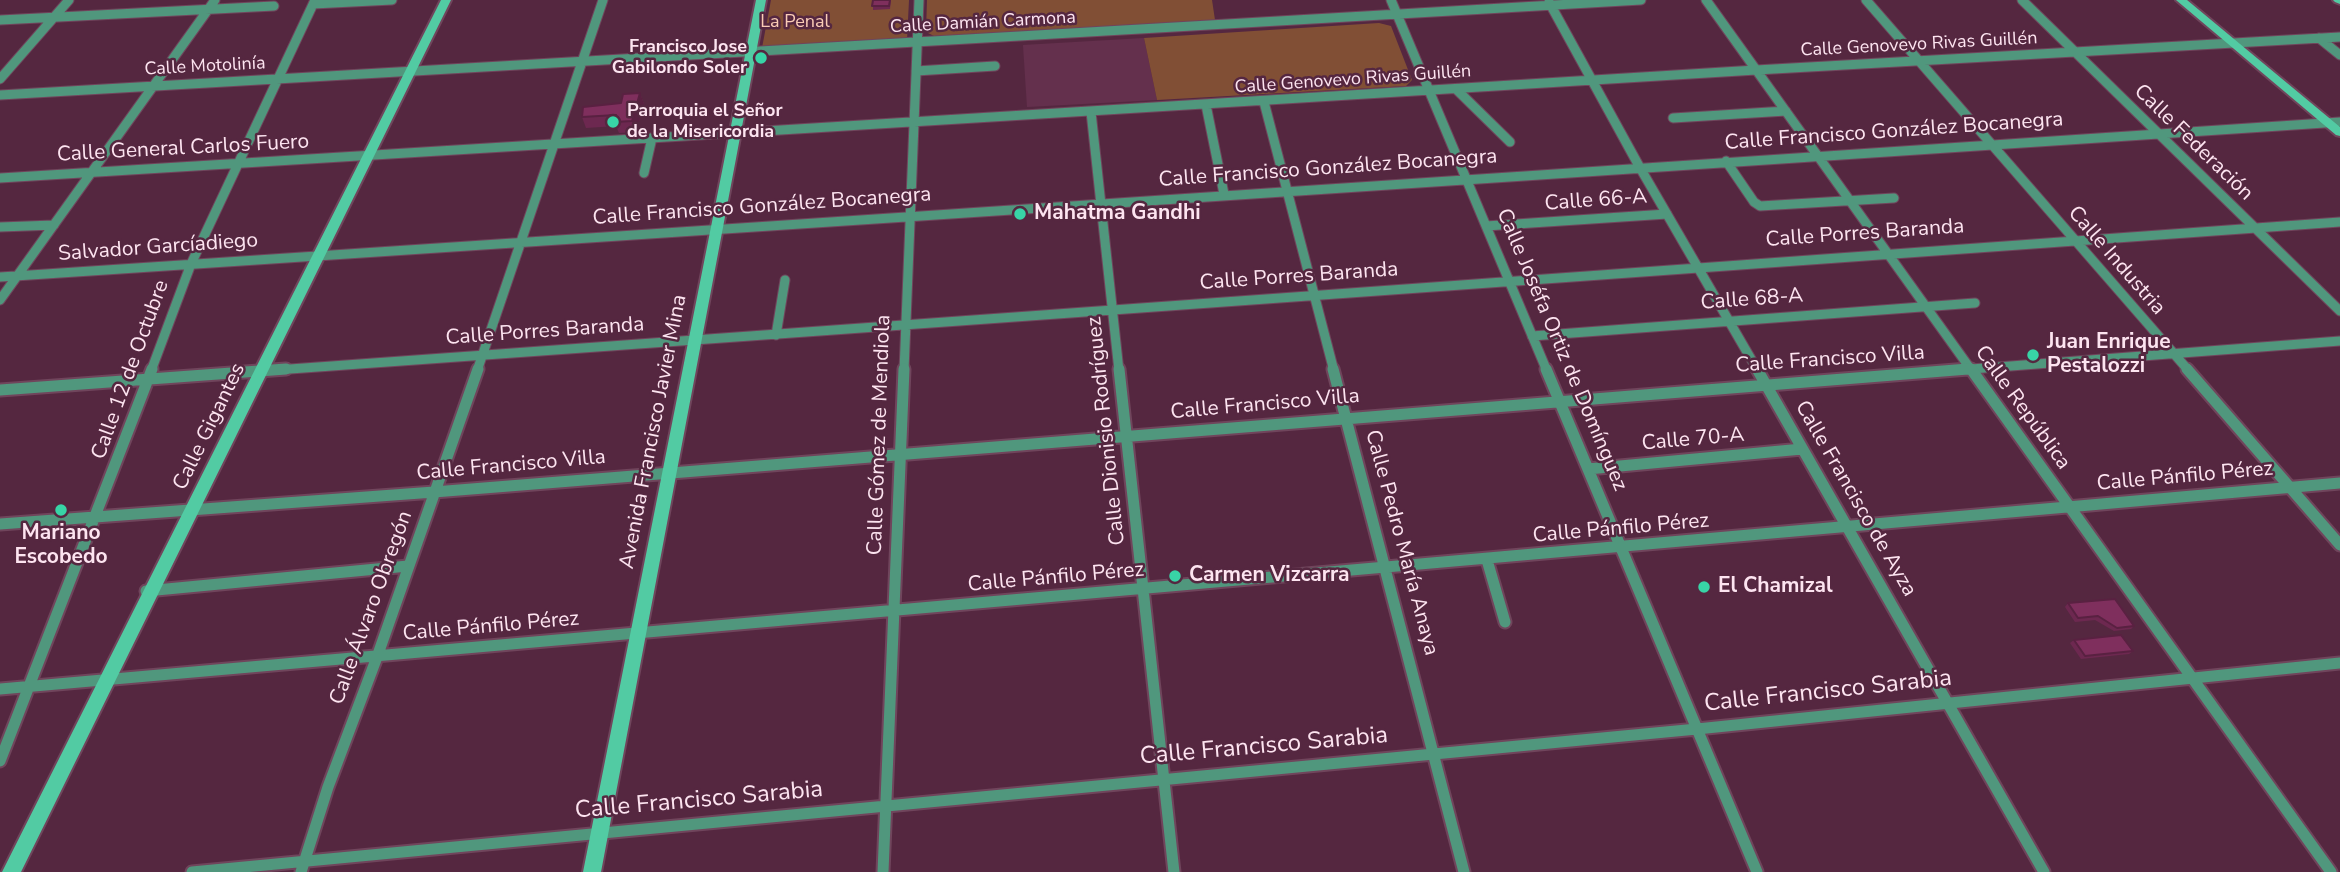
<!DOCTYPE html>
<meta charset="utf-8">
<style>
body{margin:0}
canvas{display:block;background:#552740}
</style>
<canvas width="2340" height="872"></canvas>
<script>
const ctx = document.querySelector('canvas').getContext('2d');
ctx.lineJoin = 'round';
function fill(path, color) { ctx.fillStyle = color; ctx.fill(path, 'evenodd'); }
const poly = rows => new Path2D(rows.map(r => 'M' + r).join(''));
function trace(path, color, width, dash) { ctx.strokeStyle = color; ctx.lineWidth = width; ctx.lineCap = dash ? 'butt' : 'round'; ctx.setLineDash(dash || []); ctx.stroke(path); }
function write(font, color, halo, rows, align = 'center') {
  ctx.font = font + ' "Nunito Sans",sans-serif'; ctx.lineWidth = 5; ctx.setLineDash([]); ctx.textBaseline = 'middle'; ctx.strokeStyle = halo; ctx.fillStyle = color; for (const [text, x, y, turn = 0] of rows) {
    ctx.save(); ctx.translate(x, y); ctx.rotate((+turn || 0) * Math.PI / 180); ctx.textAlign = isNaN(turn) ? turn : align; if (halo) ctx.strokeText(text, 0, 0); ctx.fillText(text, 0, 0); ctx.restore();
  }
}
fill(poly([
 [1144,38,1157,100,1027,107,1023,45]
]), '#64304d');
fill(poly([
 [771,0,909,0,907,40,762,48],
 [927,0,1212,0,1215,20,934,36,926,32],
 [1379,23,1391,26,1412,80,1406,86,1157,100,1144,38]
]), '#814f35');
const streetFar1 = poly([
 [1391,0,1547,371],
 [1706,0,1972,371],
 [1866,0,2189,371],
 [2022,0,2340,311],
 [1549,2,1639,166,1758,371],
 [313,4,392,0],
 [0,20,274,6],
 [2319,38,2340,55],
 [916,71,995,66],
 [0,79,69,0],
 [1456,89,1510,142],
 [0,95,1641,0],
 [1264,102,1334,371],
 [1206,105,1224,194],
 [1091,112,1119,371],
 [1673,118,1786,111],
 [1726,161,1754,202,1760,206,1894,198],
 [644,173,652,138],
 [0,178,1756,70,2340,37],
 [1486,226,1667,214],
 [0,227,54,225],
 [0,277,2340,122],
 [0,300,215,0],
 [776,335,785,280],
 [1532,336,1975,303],
 [151,371,191,264,315,0],
 [262,371,2340,222],
 [477,371,603,0],
 [904,371,919,0],
 [1945,371,2340,341]
]);
const street = poly([
 [1119,369,1174,872],
 [1333,369,1464,872],
 [1546,369,1757,872],
 [1757,369,2044,872],
 [1971,369,2331,872],
 [2187,369,2340,545],
 [0,390,286,369],
 [1588,469,1802,449],
 [0,524,434,492,1968,369],
 [1487,560,1505,622],
 [146,591,408,566],
 [0,689,2340,483],
 [0,761,152,369],
 [192,872,1697,729,2340,663],
 [301,872,328,787,377,657,478,369],
 [883,872,904,369]
]);
const secondary = poly([
 [441,0,451,0,21,872,2,872,441,0],
 [756,0,766,0,601,872,583,872,756,0],
 [2176,0,2187,0,2340,127,2340,136,2336,135,2176,0],
 [2333,0,2340,0,2340,4,2335,2,2333,0]
]);
trace(streetFar1, '#70455c', 11);
trace(street, '#70455c', 15);
trace(secondary, '#70455c', 4);
trace(streetFar1, '#50977d', 9);
trace(street, '#50977d', 11);
fill(secondary, '#52cba3');
fill(poly([
 [873,0,891,0,890,9,873,10],
 [640,93,644,104,636,132,619,133,616,126,586,128,582,117,621,103],
 [2068,603,2134,626,2131,629,2114,631,2095,620,2075,622,2065,607],
 [2074,640,2133,651,2129,654,2081,659,2070,643]
]), '#6d2850');
fill(poly([
 [640,93,644,104,636,132,632,121]
]), '#592141');
const building = poly([
 [873,0,890,0,889,6,872,6,873,0],
 [640,93,632,121,615,122,616,115,582,117,583,107,621,103,623,94,640,93],
 [2115,599,2134,626,2117,628,2098,616,2078,618,2068,603,2115,599],
 [2121,635,2133,651,2085,656,2074,640,2121,635]
]);
fill(building, '#7f2f5d');
trace(building, '#592141', 2);
for (const [x, y, r, color] of [
 [761,58,7,"#38d4a6"],
 [613,122,7,"#38d4a6"],
 [1020,214,7,"#38d4a6"],
 [2033,355,7,"#38d4a6"],
 [61,510,7,"#38d4a6"],
 [1175,576,7,"#38d4a6"],
 [1704,587,7,"#38d4a6"]
]) { const dot = new Path2D(); dot.arc(x, y, r, 0, 2 * Math.PI); ctx.fillStyle = color; ctx.fill(dot); trace(dot, '#552740', 2.5); }
write('18px', '#faccb5', '#552740', [
 ["La Penal",795,23]
]);
write('18px', '#fde4f0', '#552740', [
 ["Calle Damián Carmona",983,23,-3],
 ["Calle Genovevo Rivas Guillén",1919,45,-3],
 ["Calle Motolinía",205,67,-3],
 ["Calle Genovevo Rivas Guillén",1353,80,-4]
]);
write('bold 18px', '#fde4f0', '#552740', [
 ["Francisco Jose",747,48],
 ["Gabilondo Soler",747,69],
 ["Parroquia el Señor",627,112,"left"],
 ["de la Misericordia",627,133,"left"]
], 'right');
write('21px', '#fde4f0', '#552740', [
 ["Calle Francisco González Bocanegra",1894,132,-4],
 ["Calle Federación",2193,143,44],
 ["Calle General Carlos Fuero",183,149,-3],
 ["Calle Francisco González Bocanegra",1328,169,-4],
 ["Calle 66-A",1596,201,-4],
 ["Calle Francisco González Bocanegra",762,207,-4],
 ["Calle Porres Baranda",1865,234,-4],
 ["Salvador Garcíadiego",158,248,-4],
 ["Calle Industria",2116,261,49],
 ["Calle Porres Baranda",1299,277,-4],
 ["Calle 68-A",1752,300,-4],
 ["Calle Porres Baranda",545,332,-4],
 ["Calle Joséfa Ortiz de Domínguez",1561,350,67],
 ["Calle Francisco Villa",1830,360,-4],
 ["Calle 12 de Octubre",131,370,-70],
 ["Calle Francisco Villa",1265,405,-5],
 ["Calle República",2022,408,54],
 ["Calle Gigantes",210,427,-64],
 ["Calle Dionisio Rodríguez",1107,431,-96],
 ["Avenida Francisco Javier Mina",654,432,-79],
 ["Calle Gómez de Mendiola",880,435,-88],
 ["Calle 70-A",1693,440,-5],
 ["Calle Francisco Villa",511,466,-5],
 ["Calle Pánfilo Pérez",2185,477,-5],
 ["Calle Francisco de Ayza",1855,499,60],
 ["Calle Pánfilo Pérez",1621,529,-5],
 ["Calle Pedro María Anaya",1401,543,75],
 ["Calle Pánfilo Pérez",1056,578,-5],
 ["Calle Álvaro Obregón",372,608,-70],
 ["Calle Pánfilo Pérez",491,627,-5]
]);
write('bold 21px', '#fde4f0', '#552740', [
 ["Mahatma Gandhi",1034,214],
 ["Juan Enrique",2047,343],
 ["Pestalozzi",2047,367],
 ["Mariano",61,534,"center"],
 ["Escobedo",61,558,"center"],
 ["Carmen Vizcarra",1189,576],
 ["El Chamizal",1718,587]
], 'left');
write('24px', '#fde4f0', '#552740', [
 ["Calle Francisco Sarabia",1828,692,-6],
 ["Calle Francisco Sarabia",1264,747,-5],
 ["Calle Francisco Sarabia",699,801,-5]
]);
</script>
